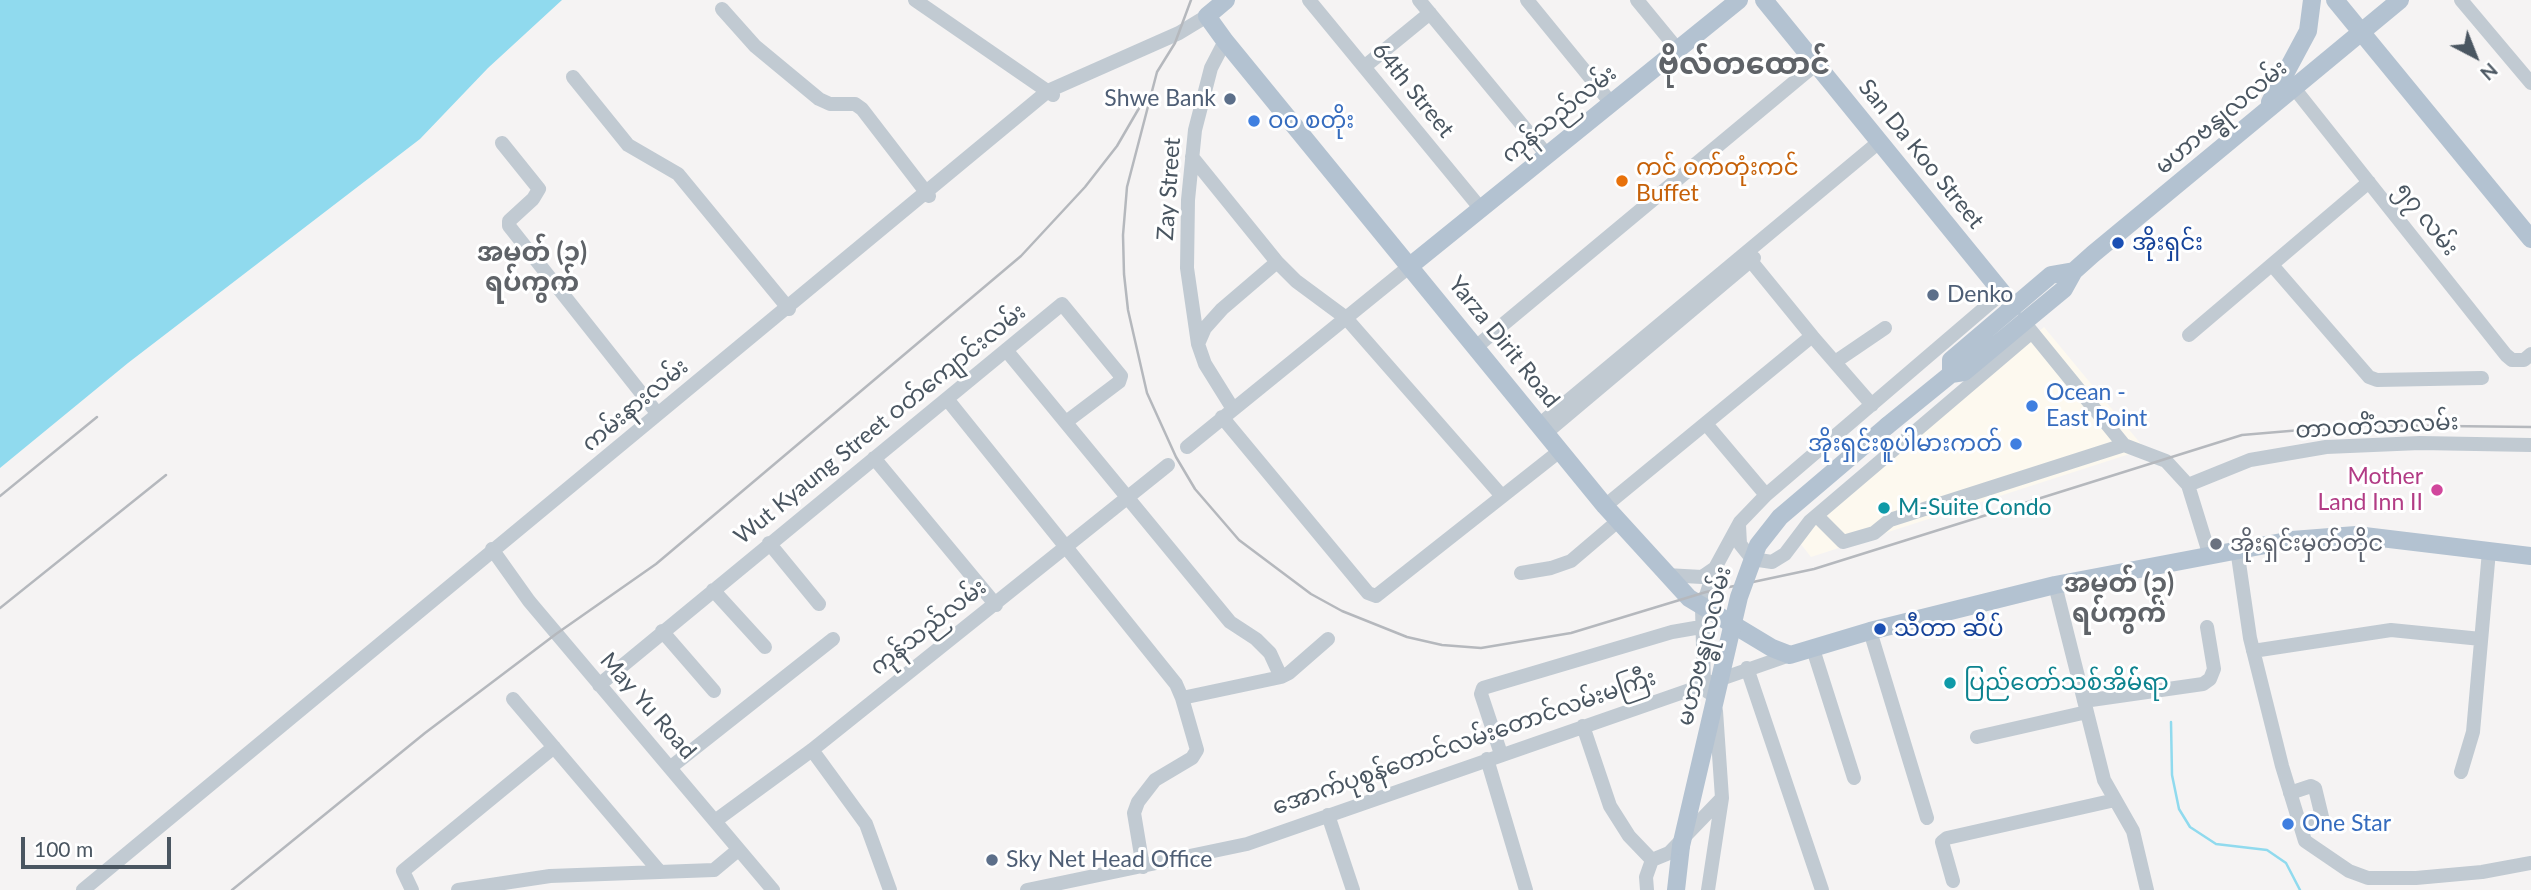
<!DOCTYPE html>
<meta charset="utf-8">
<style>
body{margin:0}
#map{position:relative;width:2531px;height:890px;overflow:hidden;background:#f5f3f3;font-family:Lato,sans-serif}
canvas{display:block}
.north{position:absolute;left:2440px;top:21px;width:70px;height:70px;-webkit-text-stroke:5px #fff;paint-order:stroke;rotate:138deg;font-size:19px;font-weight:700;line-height:28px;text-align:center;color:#4a5661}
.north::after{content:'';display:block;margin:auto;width:24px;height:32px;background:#4a5661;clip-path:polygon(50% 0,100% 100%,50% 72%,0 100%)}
.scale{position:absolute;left:21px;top:837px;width:150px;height:32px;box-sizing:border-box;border:4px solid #4a5661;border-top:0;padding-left:9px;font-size:21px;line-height:24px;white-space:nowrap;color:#4a5661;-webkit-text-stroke:5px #fff;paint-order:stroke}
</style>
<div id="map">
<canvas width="2531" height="890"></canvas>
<div class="north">N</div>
<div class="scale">100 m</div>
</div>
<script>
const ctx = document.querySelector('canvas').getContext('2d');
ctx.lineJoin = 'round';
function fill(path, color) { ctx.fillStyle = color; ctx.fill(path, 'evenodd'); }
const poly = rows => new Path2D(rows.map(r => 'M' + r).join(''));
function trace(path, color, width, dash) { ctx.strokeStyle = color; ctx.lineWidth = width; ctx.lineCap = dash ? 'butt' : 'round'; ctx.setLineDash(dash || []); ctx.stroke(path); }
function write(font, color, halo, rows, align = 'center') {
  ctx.font = font + ' Lato,"Noto Sans Myanmar",sans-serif'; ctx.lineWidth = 6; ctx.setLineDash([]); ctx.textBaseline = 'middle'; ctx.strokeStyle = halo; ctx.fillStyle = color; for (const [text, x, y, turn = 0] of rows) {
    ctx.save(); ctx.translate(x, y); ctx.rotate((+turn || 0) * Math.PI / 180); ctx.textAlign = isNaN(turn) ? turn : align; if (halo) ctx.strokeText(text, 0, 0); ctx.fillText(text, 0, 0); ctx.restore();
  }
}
fill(poly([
 [2044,327,2145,449,1811,557,1800,543,1814,525]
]), '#fdf9ef');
fill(poly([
 [0,0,562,0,488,68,420,139,128,363,0,468]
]), '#90daee');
trace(poly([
 [2171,722,2172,775,2179,809,2190,827,2216,844,2267,850,2286,863,2300,890]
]), '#90daee', 2.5);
trace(poly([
 [915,0,1053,95],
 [1309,0,1481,209],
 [1419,0,1547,155],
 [1527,0,1611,103],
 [1637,0,1678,50],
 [2461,0,2531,83],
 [722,9,755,46,819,99,830,104,855,104,862,109,929,196],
 [1225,41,1211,68,1195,130,1188,200,1187,268,1198,344,1205,364,1233,409],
 [1364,67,1430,13],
 [573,77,628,145,678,174,789,309],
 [2294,88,2506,355,2512,360,2524,360,2531,354],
 [502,143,539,189,533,199,509,221,509,226,657,413],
 [1192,157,1277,262,1296,281,1346,318,1501,495],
 [2272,265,2369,377,2377,380,2482,378],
 [2027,326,2124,445,2166,461,2188,485,2209,553],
 [2189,335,2369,182],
 [1812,336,1872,405],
 [1198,344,1205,328,1222,309,1277,262],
 [1476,347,1816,64],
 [1006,350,1230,622,1256,639,1270,653,1281,677],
 [1835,362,1885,328],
 [947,399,1176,684,1182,698,1197,750,1192,758,1155,780,1138,802,1134,813,1143,867],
 [1222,417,1368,593,1376,596,1561,450],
 [1539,425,1879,142],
 [1707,425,1766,495],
 [1546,433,1754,258],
 [1187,447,1410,266],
 [874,458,996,605],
 [2188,485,2250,460,2326,447,2420,443,2531,445],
 [1605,506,1812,336,1746,255],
 [1817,516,1843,542,1874,533,1890,520,2124,445],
 [1739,525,1740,544,1752,559,1772,562,1785,554,1810,521,2032,332],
 [769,543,819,604],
 [492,549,529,601,773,890],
 [2237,549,2250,638,2282,766,2305,841,2349,871,2368,878,2416,878,2482,872,2531,863],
 [1521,573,1551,568,1571,561,1618,521],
 [1666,575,1702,577,1715,568],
 [2055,585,2104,780,2133,831,2147,890],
 [713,590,765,647],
 [662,631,714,691],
 [1870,631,1927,818],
 [1813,649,1854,778],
 [2253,651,2391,630,2481,639],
 [1747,668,1822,890],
 [599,685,1062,304,1121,376,1119,382,1066,422],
 [1708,692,1704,684,1702,608,1715,568,1740,522,1766,495,2002,293],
 [1182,698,1281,677,1289,673,1328,639],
 [513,699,660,872],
 [2084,701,2203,684,2210,679,2214,669,2207,627],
 [1583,726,1610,806,1629,836,1652,860,1669,853,1721,799],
 [1977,737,2087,712],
 [812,750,866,824,890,890],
 [1501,754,1481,694,1483,688,1672,632,1701,627],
 [1487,759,1526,890],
 [671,767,833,639],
 [2461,772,2473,732,2489,551],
 [2290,793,2311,786,2315,788,2323,821,2301,827],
 [1328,815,1353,890],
 [715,821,812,750,1168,465],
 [1953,881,1942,842,1947,838,2115,800],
 [83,890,1048,91,1179,33,1207,16],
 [412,890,403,871,554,747],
 [458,890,550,876,714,870,738,850],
 [1027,890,1247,844,1790,655],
 [1647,890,1646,877,1652,860],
 [1708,890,1722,798,1716,711]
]), '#c1cad2', 14);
trace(poly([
 [1226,0,1207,16,1225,41,1605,506,1689,598,1772,648,1790,655,1870,631,2055,585,2292,540,2356,535,2531,556],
 [1764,0,2014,307],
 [2335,0,2531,239],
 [2270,102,2308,31,2312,0],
 [1410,266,1739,0],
 [1951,374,1951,360,2051,275,2074,271],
 [1887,426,1951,374,1964,372,2024,322,2064,289,2074,271,2093,254,2400,0],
 [1676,890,1681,846]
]), '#b3c2d1', 18);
trace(poly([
 [1191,0,1175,43,1157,72,1127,187,1123,235,1124,274,1128,310,1147,393,1176,457,1195,489,1239,540,1311,594,1342,611,1407,637,1442,645,1481,648,1571,633,1706,592,1814,569,2242,435,2360,425,2531,427],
 [0,496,97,417],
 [0,608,166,475],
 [232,890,425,733,556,634,656,564,1021,256,1085,187,1117,146,1142,103]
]), '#b5b8bd', 2.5);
trace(poly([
 [1681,846,1739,597,1758,545,1780,517,1887,426]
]), '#b3c2d1', 18);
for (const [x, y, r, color] of [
 [1230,99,7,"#5c6f8a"],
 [1254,121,7,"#3f7fe0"],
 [1622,181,7,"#e8710a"],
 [2118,243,7,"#1a4fb4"],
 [1933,295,7,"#5c6f8a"],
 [2032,406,7,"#3f7fe0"],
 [2016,444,7,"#3f7fe0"],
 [2437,490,7,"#d1479c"],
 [1884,508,7,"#0f9aa8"],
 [2216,544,7,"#6b7280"],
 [1880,629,7,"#1a4fb4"],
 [1950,683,7,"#0f9aa8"],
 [2288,824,7,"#3f7fe0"],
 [992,860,7,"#5c6f8a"]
]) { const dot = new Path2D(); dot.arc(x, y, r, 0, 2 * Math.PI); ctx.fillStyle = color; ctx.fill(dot); trace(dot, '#fff', 2.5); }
write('23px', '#4a5661', '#fff', [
 ["64th Street",1413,90,51],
 ["ကုန်သည်လမ်း",1559,114,-39],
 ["မဟာဗန္ဓုလလမ်း",2221,117,-40],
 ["San Da Koo Street",1921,154,51],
 ["Zay Street",1169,189,-86],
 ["၅၇ လမ်း",2427,219,52],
 ["Yarza Dirit Road",1504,342,51],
 ["ကမ်းနားလမ်း",635,405,-40],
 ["Wut Kyaung Street ဝတ်ကျောင်းလမ်း",880,424,-39],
 ["တာဝတိံသာလမ်း",2377,426,-3],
 ["ကုန်သည်လမ်း",928,627,-38],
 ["မဟာဗန္ဓုလလမ်း",1704,646,-76],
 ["May Yu Road",648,706,49],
 ["အောက်ပုစွန်တောင်လမ်းတောင်လမ်းမကြီး",1464,742,-19]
]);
write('23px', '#4e5e75', '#fff', [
 ["Shwe Bank",1216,99,"right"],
 ["Denko",1947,295],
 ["Sky Net Head Office",1006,860]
], 'left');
write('23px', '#366cbe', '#fff', [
 ["ဝဝ စတိုး",1268,121],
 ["Ocean -",2046,393],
 ["East Point",2046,419],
 ["အိုးရှင်းစူပါမားကတ်",2002,444,"right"],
 ["One Star",2302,824]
], 'left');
write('23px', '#c56008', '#fff', [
 ["ကင် ဝက်တုံးကင်",1636,168],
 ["Buffet",1636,194]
], 'left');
write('23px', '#164399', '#fff', [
 ["အိုးရှင်း",2132,243],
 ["သီတာ ဆိပ်",1894,629]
], 'left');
write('23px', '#b23c85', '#fff', [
 ["Mother",2423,477],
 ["Land Inn II",2423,503]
], 'right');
write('23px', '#0d838f', '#fff', [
 ["M-Suite Condo",1898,508],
 ["ပြည်တော်သစ်အိမ််ရာ",1964,683]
], 'left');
write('23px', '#5b616d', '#fff', [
 ["အိုးရှင်းမှတ်တိုင",2230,544]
], 'left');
write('bold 26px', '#5f6368', '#fff', [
 ["အမှတ် (၁)",532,253],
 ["ရပ်ကွက်",532,283],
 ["အမှတ် (၃)",2119,584],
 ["ရပ်ကွက်",2119,614]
]);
write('bold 30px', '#5f6368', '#fff', [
 ["ဗိုလ်တထောင်",1744,64]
]);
</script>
